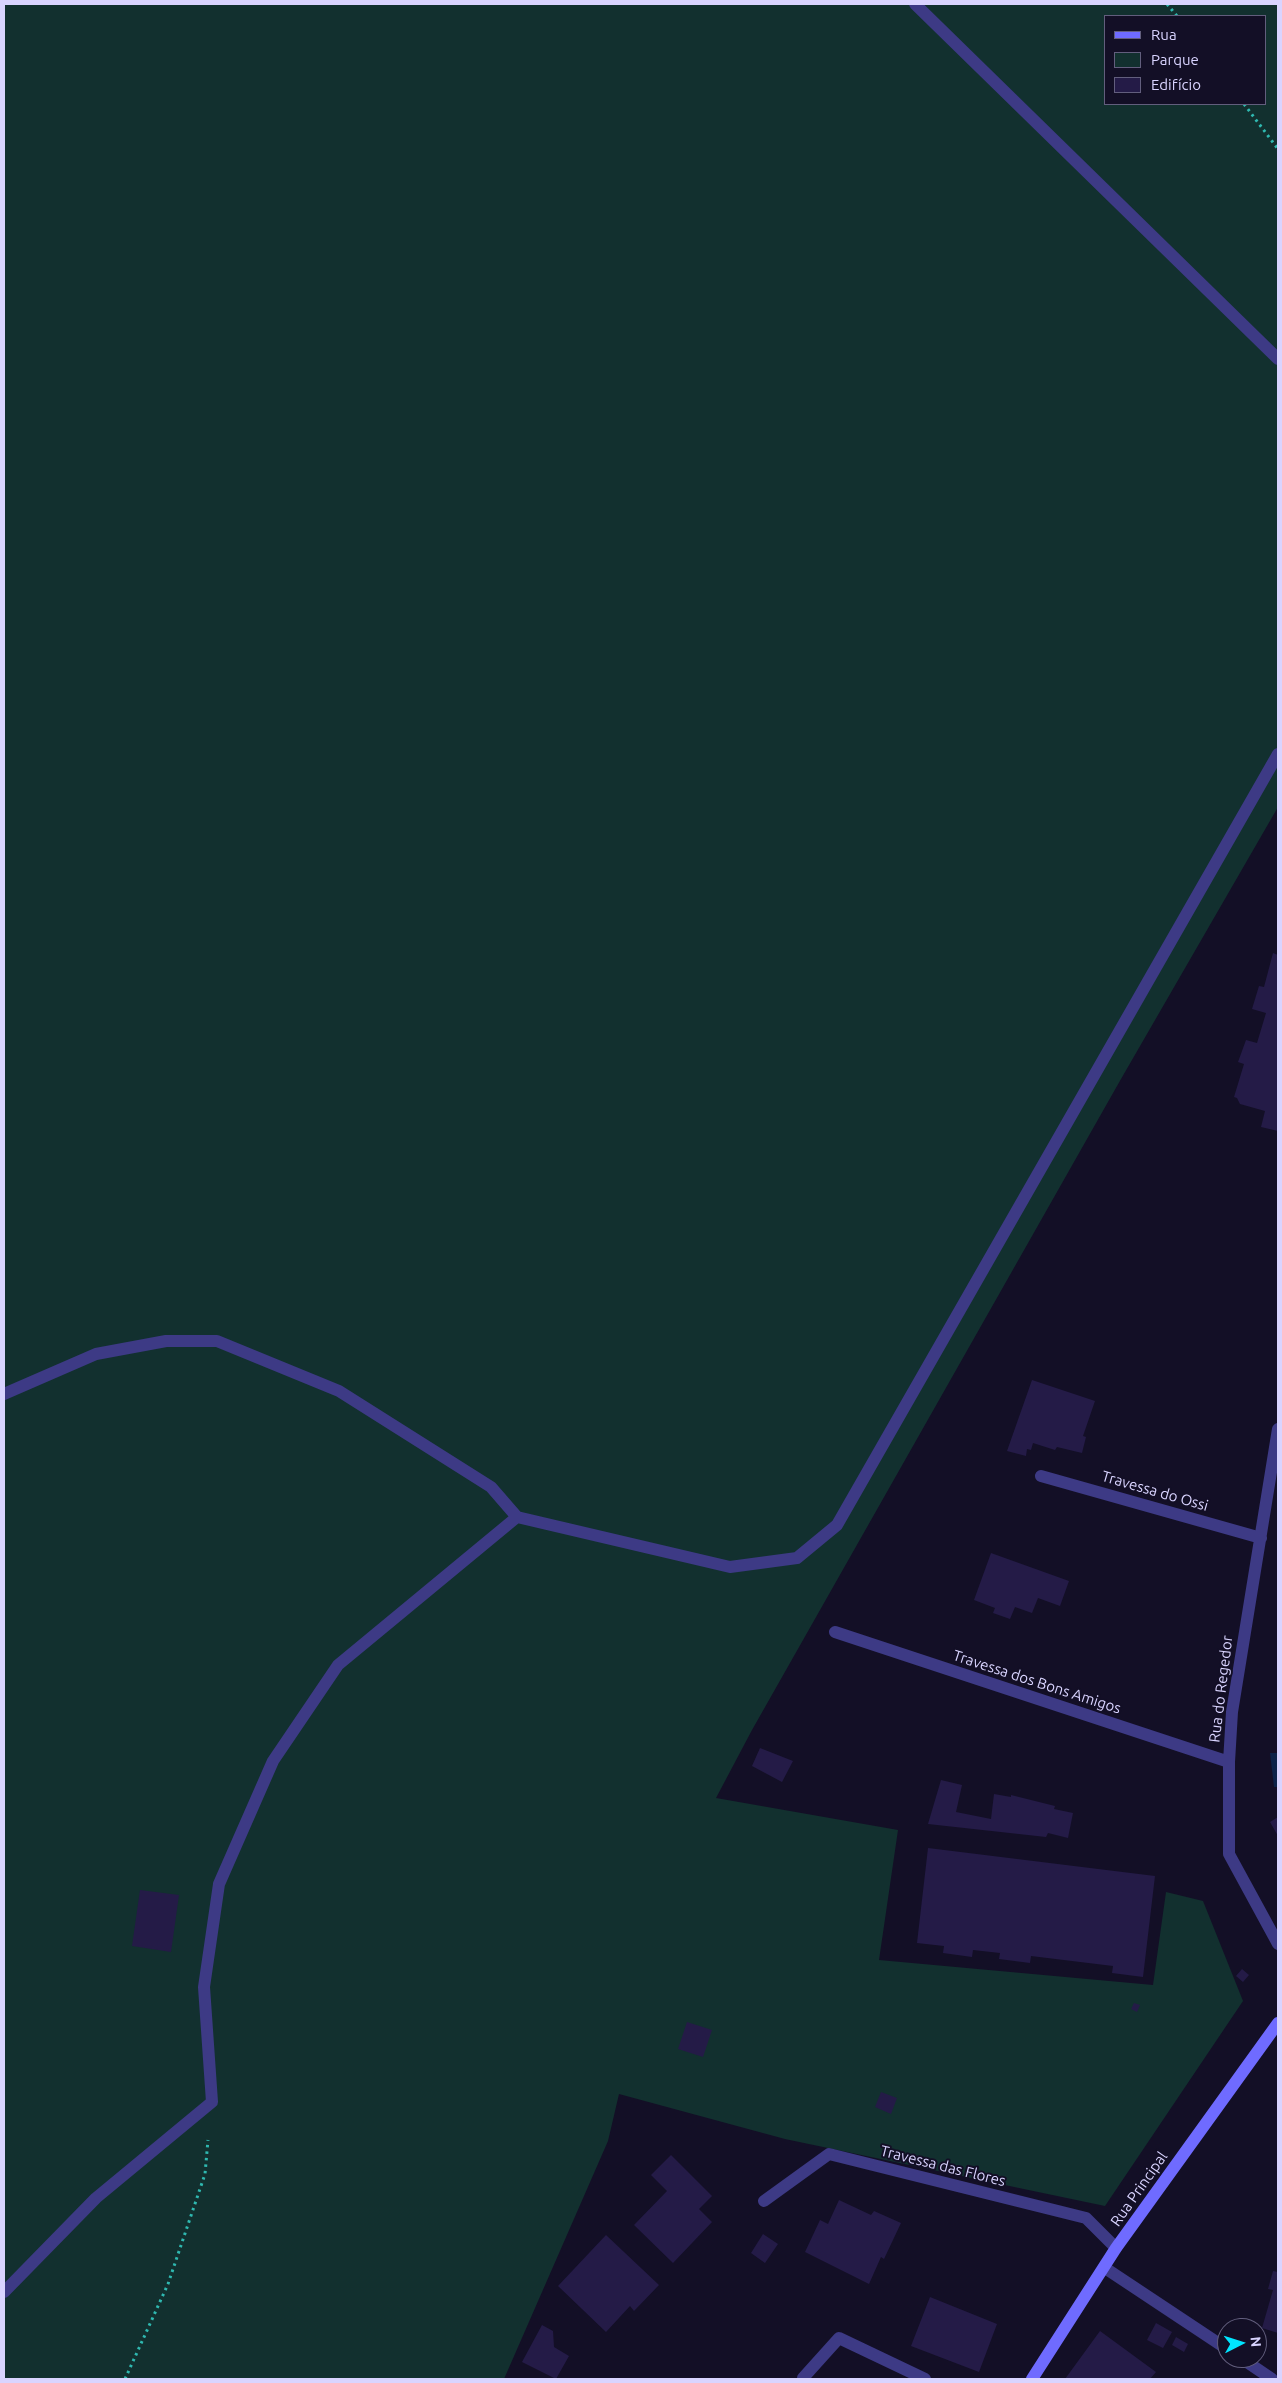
<!DOCTYPE html>
<meta charset="utf-8">
<style>
body{margin:0}
#map{position:relative;width:1282px;height:2383px;overflow:hidden;background:#130f26;font-family:Ubuntu,sans-serif}
canvas{display:block}
.frame{position:absolute;inset:0;border:5px solid #d9d4ff;pointer-events:none}
.legend{position:absolute;left:1104px;top:15px;width:162px;height:90px;box-sizing:border-box;background:#130f26;border:1px solid #625e7d;margin:0;padding:6px 9px;list-style:none;font-size:15px;color:#d9d4ff}
.legend li{display:flex;align-items:center;gap:10px;height:25px}
.legend b{width:25px;border:1px solid #625e7d}
.north{position:absolute;left:1217px;top:2318px;width:50px;height:50px;box-sizing:border-box;background:#130f26;border:1px solid #625e7d;border-radius:50%;rotate:85deg;font-size:14px;font-weight:700;line-height:20px;text-align:center;color:#d9d4ff}
.north::after{content:'';display:block;margin:auto;width:18px;height:22px;background:#00e5ff;clip-path:polygon(50% 0,100% 100%,50% 72%,0 100%)}
</style>
<div id="map">
<canvas width="1282" height="2383"></canvas>
<div class="frame"></div>
<ul class="legend">
<li><b style="height:6px;background:#6f6bff"></b>Rua</li>
<li><b style="height:14px;background:#12302f"></b>Parque</li>
<li><b style="height:14px;background:#241b47"></b>Edifício</li>
</ul>
<div class="north">N</div>
</div>
<script>
const ctx = document.querySelector('canvas').getContext('2d');
ctx.lineJoin = 'round';
function fill(path, color) { ctx.fillStyle = color; ctx.fill(path, 'evenodd'); }
const poly = rows => new Path2D(rows.map(r => 'M' + r).join(''));
function trace(path, color, width, dash) { ctx.strokeStyle = color; ctx.lineWidth = width; ctx.lineCap = dash ? 'butt' : 'round'; ctx.setLineDash(dash || []); ctx.stroke(path); }
function write(font, color, halo, rows, align = 'center') {
  ctx.font = font + ' Ubuntu,sans-serif'; ctx.lineWidth = 4; ctx.setLineDash([]); ctx.textBaseline = 'middle'; ctx.strokeStyle = halo; ctx.fillStyle = color; for (const [text, x, y, turn = 0] of rows) {
    ctx.save(); ctx.translate(x, y); ctx.rotate((+turn || 0) * Math.PI / 180); ctx.textAlign = isNaN(turn) ? turn : align; if (halo) ctx.strokeText(text, 0, 0); ctx.fillText(text, 0, 0); ctx.restore();
  }
}
fill(poly([
 [4,4,1278,4,1278,807,1121,1079,752,1730,716,1798,898,1830,879,1960,1153,1985,1166,1892,1203,1901,1243,2001,1105,2206,785,2139,619,2094,608,2141,504,2379,4,2379],
 [1106,16,1266,16,1266,104,1106,104]
]), '#12302f');
fill(poly([
 [1270,1753,1278,1753,1278,1787,1274,1787]
]), '#0c2248');
fill(poly([
 [1273,953,1278,955,1278,1131,1261,1127,1265,1111,1240,1104,1237,1098,1234,1097,1244,1064,1238,1062,1246,1040,1257,1043,1266,1013,1252,1009,1259,986,1264,987],
 [1032,1380,1095,1401,1083,1436,1086,1437,1082,1453,1057,1447,1055,1450,1033,1443,1031,1450,1027,1449,1026,1456,1007,1451],
 [991,1553,1069,1581,1060,1606,1038,1598,1032,1613,1015,1607,1010,1619,993,1613,995,1608,974,1600],
 [760,1748,793,1761,782,1782,752,1766],
 [941,1780,962,1785,956,1812,991,1819,994,1794,1011,1797,1011,1795,1055,1806,1054,1809,1073,1813,1068,1838,1048,1833,1046,1837,928,1824],
 [1278,1817,1278,1836,1270,1822],
 [928,1848,1155,1876,1143,1977,1112,1973,1113,1966,1031,1956,1030,1963,999,1959,1000,1953,973,1950,972,1957,943,1953,944,1946,917,1943],
 [140,1890,179,1895,171,1952,132,1946],
 [1242,1969,1249,1975,1243,1982,1236,1976],
 [1134,2003,1140,2005,1137,2012,1131,2009],
 [687,2022,712,2030,703,2057,678,2049],
 [881,2092,897,2098,891,2114,875,2107],
 [671,2155,712,2196,699,2209,712,2222,673,2263,634,2225,667,2191,651,2175],
 [839,2200,871,2215,874,2211,901,2223,884,2259,881,2257,869,2284,805,2252,820,2220,828,2224],
 [763,2234,778,2244,765,2263,751,2253],
 [606,2235,659,2285,634,2311,630,2306,606,2332,558,2286],
 [1273,2271,1278,2272,1278,2333,1262,2328,1273,2290,1268,2289],
 [930,2297,997,2324,979,2372,911,2346],
 [1156,2323,1172,2332,1163,2348,1147,2340],
 [542,2325,553,2331,554,2347,569,2356,556,2379,522,2362],
 [1100,2331,1156,2372,1150,2379,1065,2379],
 [1176,2337,1188,2344,1184,2352,1172,2345]
]), '#241b47');
trace(poly([
 [1167,4,1177,16],
 [1244,104,1278,149],
 [125,2379,168,2284,205,2174,208,2140]
]), '#2fb8b0', 3, [2.5, 4]);
trace(poly([
 [915,4,1278,359],
 [4,1394,96,1354,166,1341,217,1341,339,1391,491,1487,517,1517,338,1665,273,1761,219,1884,204,1987,212,2102,96,2198,4,2292],
 [517,1517,730,1567,797,1558,837,1525,1278,754]
]), '#3d3a85', 12);
trace(poly([
 [1278,1429,1232,1712,1229,1762,1229,1854,1278,1944],
 [1041,1476,1261,1538],
 [835,1632,1229,1762],
 [764,2201,829,2154,1086,2218,1116,2248],
 [1105,2268,1227,2349],
 [1241,2358,1272,2379],
 [803,2378,839,2338,925,2379]
]), '#3d3a85', 12);
trace(poly([
 [1032,2379,1116,2248,1278,2023]
]), '#6f6bff', 12);
write('15px', '#d9d4ff', '#130f26', [
 ["Travessa do Ossi",1155,1491,16],
 ["Travessa dos Bons Amigos",1037,1682,18],
 ["Rua do Regedor",1221,1689,-83],
 ["Travessa das Flores",943,2166,14],
 ["Rua Principal",1139,2189,-55]
]);
</script>
